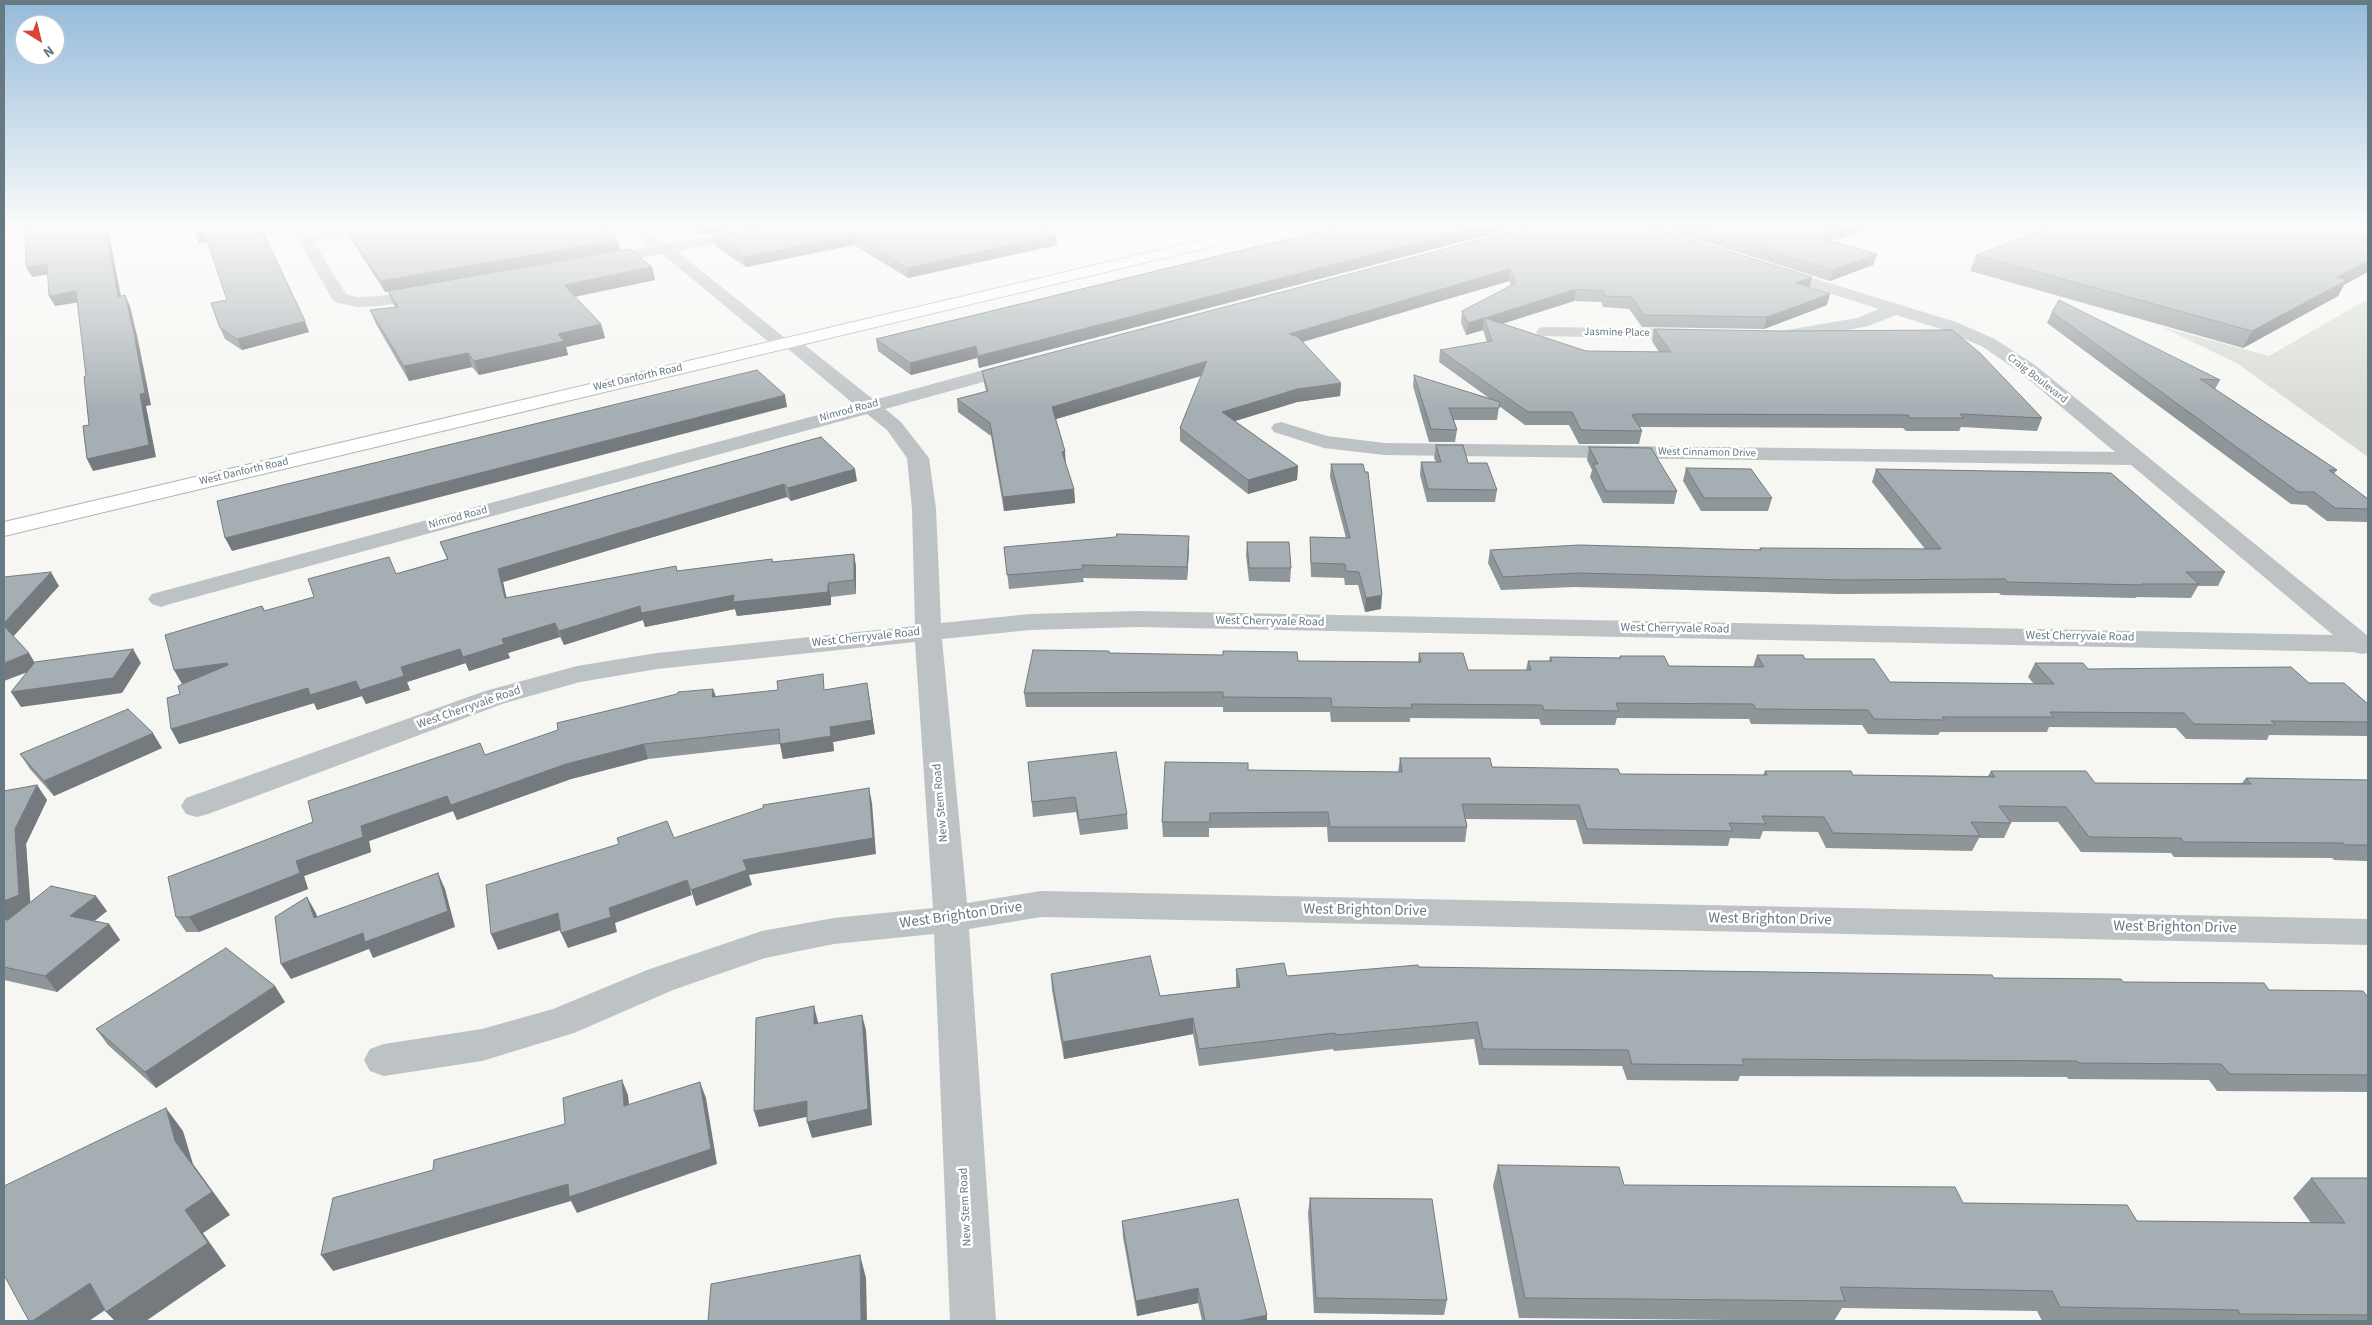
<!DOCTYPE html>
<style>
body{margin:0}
#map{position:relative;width:2372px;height:1325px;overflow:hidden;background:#f6f6f3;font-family:"Source Sans 3",sans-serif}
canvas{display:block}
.frame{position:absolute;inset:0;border:5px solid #677982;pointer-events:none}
.north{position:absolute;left:15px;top:15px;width:50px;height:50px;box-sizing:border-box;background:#fff;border:1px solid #c2c9cd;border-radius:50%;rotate:144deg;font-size:14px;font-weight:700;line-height:20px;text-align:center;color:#677982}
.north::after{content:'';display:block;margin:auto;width:18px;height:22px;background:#d64733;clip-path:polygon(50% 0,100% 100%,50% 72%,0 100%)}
</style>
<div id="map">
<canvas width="2372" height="1325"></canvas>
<div class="frame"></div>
<div class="north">N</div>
</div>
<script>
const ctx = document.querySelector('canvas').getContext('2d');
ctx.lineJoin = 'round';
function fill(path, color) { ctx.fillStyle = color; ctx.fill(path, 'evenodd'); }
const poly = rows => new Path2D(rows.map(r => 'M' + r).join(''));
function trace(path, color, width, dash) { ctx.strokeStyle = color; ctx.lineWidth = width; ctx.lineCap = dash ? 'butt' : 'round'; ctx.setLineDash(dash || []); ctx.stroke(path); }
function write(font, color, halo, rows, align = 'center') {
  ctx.font = font + ' "Source Sans 3",sans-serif'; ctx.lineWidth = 5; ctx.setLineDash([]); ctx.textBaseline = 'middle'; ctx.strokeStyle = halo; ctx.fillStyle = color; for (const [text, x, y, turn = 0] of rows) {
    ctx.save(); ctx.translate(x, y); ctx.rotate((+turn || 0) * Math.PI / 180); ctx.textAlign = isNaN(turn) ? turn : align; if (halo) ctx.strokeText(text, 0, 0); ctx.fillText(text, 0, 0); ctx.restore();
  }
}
fill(poly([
 [2368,299,2368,457,2238,364,2162,327,2269,356]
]), '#d7dbd3');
const major = poly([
 [1253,228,1279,228,1272,232,4,536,4,522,1253,228]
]);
trace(major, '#afb5b8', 2);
fill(poly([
 [291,228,305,228,309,234,344,228,377,228,375,231,370,232,314,242,346,294,357,297,380,296,427,288,433,289,435,293,433,297,427,298,380,306,357,307,334,302,291,228],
 [628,228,645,228,667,244,751,228,782,228,780,231,775,232,677,251,785,338,796,338,874,400,1020,360,1027,362,1029,366,1027,370,885,409,901,422,929,458,936,509,941,623,1030,614,1138,611,2333,635,2131,465,1385,455,1324,448,1274,432,1271,428,1274,424,1281,422,1327,436,1385,443,2115,452,2021,373,1983,347,1944,330,1896,315,1868,326,1821,336,1787,340,1781,339,1778,335,1781,331,1857,318,1879,309,1768,274,1766,271,1768,268,1774,266,1956,322,1995,339,2035,365,2368,636,2368,653,2362,654,2353,652,1138,627,1030,630,942,639,967,903,1041,891,2368,919,2368,945,1041,917,969,929,996,1321,950,1321,934,934,834,944,765,958,673,990,574,1033,482,1061,384,1076,370,1071,364,1060,370,1049,384,1044,482,1029,553,1009,647,970,762,931,834,918,933,908,915,642,657,669,580,682,505,703,208,814,197,817,186,814,181,806,186,798,485,691,577,666,657,653,915,626,912,509,907,458,887,430,867,414,170,604,161,607,152,604,148,599,152,594,855,405,787,348,776,348,662,254,599,266,593,264,591,261,593,258,651,247,628,228],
 [1545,327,1690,329,1696,330,1699,334,1696,338,1690,339,1539,336,1536,332,1539,328,1545,327]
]), '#bdc2c5');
fill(major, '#fff');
fill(poly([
 [193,228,309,332,242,350,225,339,220,328,227,300,207,242,199,243],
 [346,228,618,240,621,250,385,292,350,238],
 [690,228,741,228,700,235],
 [1333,228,1514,228,979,368,977,358,911,375,878,351,876,339],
 [1524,228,1809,287,1827,305,1764,329,1642,327,1629,309,1603,307,1601,302,1574,301,1502,324,1586,351,1659,352,1652,341,1654,329,2042,418,2037,431,1961,427,1959,431,1906,431,1903,428,1640,427,1642,431,1639,444,1579,444,1569,425,1525,425,1499,406,1497,420,1454,420,1457,430,1455,442,1429,442,1413,386,1414,375,1489,398,1439,362,1440,350,1487,342,1483,330,1466,335,1461,323,1462,311,1511,285,1509,281,1303,342,1341,383,1340,396,1297,402,1235,421,1298,466,1297,480,1248,494,1180,441,1180,428,1201,376,1056,419,1065,451,1065,463,1074,489,1075,503,1004,511,991,436,958,412,957,399,986,391,984,383,982,371],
 [1661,228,1873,228,1837,240,1832,238,1831,241,1873,265,1830,281],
 [1056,235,1057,245,908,278,854,245,746,267,715,246,713,236],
 [1976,255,2344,285,2338,296,2243,348,1970,271],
 [652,267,655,280,575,297,601,324,605,338,566,347,568,355,479,375,472,367,409,381,376,324,370,310,395,307,393,304,388,291],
 [2052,312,2220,380,2215,389,2337,470,2334,474,2368,499,2368,522,2327,521,2306,505,2291,504,2047,323],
 [821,437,857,481,791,501,787,497,503,582,506,598,676,566,677,571,772,559,773,562,854,554,856,567,856,594,831,597,831,605,737,616,735,609,645,627,643,620,564,645,560,637,508,653,510,658,469,671,466,663,407,682,410,690,366,704,362,696,317,710,314,703,179,744,180,694,183,684,262,606,265,611,447,559,440,542],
 [1436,445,1468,463,1497,490,1495,502,1427,502,1420,475,1421,462,1436,462,1434,458],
 [1589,447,1677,491,1674,504,1603,503,1590,477,1592,470,1587,460],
 [1331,464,1381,609,1365,612,1358,585,1345,585,1344,578,1311,577,1310,551,1310,537,1346,538,1330,477],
 [1686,468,1772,498,1768,511,1701,511,1683,481],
 [1876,469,2225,572,2218,586,2198,586,2191,598,2136,597,2136,598,2001,595,1999,593,1839,594,1575,587,1501,590,1488,563,1490,550,1759,550,1760,548,1925,549,1872,482],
 [1247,542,1291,568,1290,582,1249,581,1246,555],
 [1004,547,1189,549,1187,580,1083,578,1084,582,1009,589],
 [1109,653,1298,661,1418,662,1419,653,1468,670,1526,670,1528,661,1549,661,1550,657,1619,658,1620,656,1669,666,1753,667,1757,655,1805,659,1890,682,2034,684,2028,677,2035,663,2088,669,2309,683,2368,704,2368,736,2269,735,2267,740,2186,739,2176,728,2049,727,2047,732,1940,732,1938,735,1868,734,1862,725,1751,724,1749,719,1617,718,1615,725,1541,725,1539,719,1410,718,1410,722,1331,722,1330,712,1223,712,1223,707,1026,707,1024,693],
 [867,683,875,734,833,742,834,751,783,759,780,744,648,759,571,779,457,820,453,811,369,841,371,852,304,876,308,889,199,932,186,932,176,917,313,822,485,755,713,689,716,696,826,690],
 [162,748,54,796,30,769,20,754],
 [1400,758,1492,767,1620,774,1763,775,1765,771,1853,775,1988,776,1991,771,2095,783,2242,783,2246,778,2368,780,2368,861,2334,860,2332,858,2174,857,2171,853,2081,852,2058,822,2011,822,2011,823,2004,838,1979,838,1972,851,1826,848,1818,832,1763,831,1760,839,1730,838,1728,846,1583,844,1576,820,1466,819,1467,827,1465,842,1328,842,1327,827,1209,828,1209,837,1163,837,1162,822,1248,770,1398,772],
 [1028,762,1127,814,1128,829,1080,835,1076,812,1033,817],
 [37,785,47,800,26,844,30,903,107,911,94,921,109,924,120,940,57,992,4,980,4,923,10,918,4,921,4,791],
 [1419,967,1994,978,2123,982,2269,990,2368,997,2368,1092,2217,1091,2209,1080,2068,1079,2067,1077,1740,1076,1738,1081,1627,1080,1622,1066,1479,1065,1474,1039,1334,1051,1333,1049,1199,1066,1193,1034,1064,1059,1052,990,1051,974,1160,996,1236,987,1236,969,1287,976],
 [285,1002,156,1088,108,1045,96,1029],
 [1498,1165,1624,1185,1963,1203,2137,1221,2311,1223,2293,1198,2311,1178,2368,1178,2368,1321,2042,1321,2037,1311,1842,1308,1834,1321,1519,1318,1493,1186],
 [1310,1198,1447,1300,1444,1315,1314,1313,1308,1213],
 [1122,1221,1267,1321,1202,1321,1198,1303,1137,1316,1123,1237]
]), '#8e9699');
fill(poly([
 [105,228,108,228,123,307,118,297],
 [699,228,741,228,700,235],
 [1475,228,1514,228,979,368,978,356],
 [1845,228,1873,228,1837,240,1840,230],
 [204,232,208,242,199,243,195,233],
 [1834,232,1831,242,1817,237],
 [853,235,854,245,746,267,744,257],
 [1056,235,1057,245,908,278,907,268],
 [2368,239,2368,250,2361,242],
 [618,240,621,250,385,292,381,281],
 [1877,254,1873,265,1830,281,1833,270],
 [2368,261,2368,272,2344,285,2338,296,2243,348,2252,331,2337,277],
 [47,264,52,274,32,277,26,267],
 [652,267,655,280,567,298,564,285],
 [1510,269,1509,281,1288,346,1289,334],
 [1812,277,1809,288,1796,283],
 [1576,289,1574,301,1488,328,1485,318],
 [76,291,81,302,55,306,49,296],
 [1830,294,1827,305,1764,329,1767,317],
 [125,295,130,306,138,340,151,405,146,406,156,457,93,471,87,459],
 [1484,318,1483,330,1466,335,1468,323],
 [305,321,309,332,242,350,237,339],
 [601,324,605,338,566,347,568,355,479,375,474,361,558,334],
 [976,346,977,358,911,375,910,363],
 [468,353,472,367,409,381,404,366],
 [1207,361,1207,374,1053,420,1052,407],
 [1341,383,1340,396,1297,402,1222,425,1222,412,1297,389],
 [785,395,787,407,232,551,225,538],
 [1065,451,1066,465,1062,452],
 [1298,466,1297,480,1248,494,1248,480],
 [855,469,857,481,791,501,788,488],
 [784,484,787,497,503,582,510,612,505,598,498,569],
 [1074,489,1075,503,1004,511,1003,497],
 [1189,536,1189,549,1187,580,1187,567],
 [854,554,856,567,856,594,854,580],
 [51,572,59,586,12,638,4,626,4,623],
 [828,583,831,597,831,605,737,616,735,609,645,627,643,620,564,645,559,631,640,606],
 [1382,595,1381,609,1365,612,1366,598],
 [555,623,560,637,508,653,510,658,469,671,463,657,502,639],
 [133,649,141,663,122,693,21,707,11,692],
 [460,649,466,663,407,682,410,690,366,704,362,696,317,710,314,703,179,744,171,729,308,688,356,681],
 [29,653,38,668,4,681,4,663],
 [227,663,235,677,182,684,174,670],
 [867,683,875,734,833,742,834,751,783,759,780,744,830,727],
 [713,689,717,703,712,697],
 [153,733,162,748,54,796,44,781],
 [644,744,648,759,571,779,457,820,453,811,369,841,371,852,304,876,308,889,199,932,189,917,361,826,447,796,566,764],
 [37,785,47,800,26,844,31,911,4,921,4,901,15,829],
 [869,788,872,803,876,854,749,875,752,885,696,906,691,890],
 [438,873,445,889,455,927,373,958,369,949,291,979,281,964],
 [687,880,692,895,615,923,617,932,568,948,561,933,609,908],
 [96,896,107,911,81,932,70,916],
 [307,897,316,913,323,934,314,918],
 [558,913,564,929,498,950,491,934],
 [109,924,120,940,57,992,45,976],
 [275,986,285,1002,156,1088,145,1072],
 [814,1006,818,1022,818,1040,814,1024],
 [862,1015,866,1030,872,1125,812,1138,807,1122],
 [1193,1018,1193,1034,1064,1059,1063,1042],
 [622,1080,628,1095,631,1122,624,1106],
 [700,1082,706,1098,717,1164,577,1213,571,1201,333,1271,321,1255],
 [807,1101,811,1116,759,1127,754,1111],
 [166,1108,183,1131,193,1164,230,1215,203,1233,226,1266,146,1321,115,1321,106,1312,185,1210,175,1141],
 [860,1255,866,1278,867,1321,861,1321],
 [90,1283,111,1306,89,1321,32,1321],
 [1198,1288,1198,1303,1137,1316,1136,1301],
 [1267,1315,1267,1321,1238,1321]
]), '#747a7d');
const building = poly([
 [25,228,105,228,118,297,125,295,133,329,145,393,140,394,149,445,87,459,83,426,89,425,84,377,86,376,76,291,49,296,47,264,26,267,25,228],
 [193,228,261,228,305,321,237,339,220,328,211,303,227,300,204,232,195,233,193,228],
 [346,228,604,228,618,240,381,281,346,228],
 [754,228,1042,228,1056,235,907,268,853,235,744,257,713,236,754,228],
 [1333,228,1475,228,978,356,976,346,910,363,876,339,1333,228],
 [1524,228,1654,228,1812,277,1796,283,1830,294,1767,317,1644,315,1632,297,1605,296,1603,291,1576,289,1485,318,1586,351,1671,352,1654,329,1782,331,1952,330,1980,353,2042,418,1960,414,1964,418,1910,418,1908,415,1638,414,1632,415,1642,431,1581,430,1572,412,1528,412,1440,350,1492,341,1484,318,1468,323,1462,311,1516,283,1510,269,1289,334,1298,337,1341,383,1297,389,1222,412,1298,466,1248,480,1180,428,1207,361,1052,407,1065,451,1062,452,1074,489,1003,497,990,423,957,399,988,391,982,371,1524,228],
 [1697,228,1829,228,1834,232,1817,237,1877,254,1833,270,1697,228],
 [1836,228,1845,228,1840,230,1836,228],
 [2047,228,2368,228,2368,239,2361,242,2368,244,2368,261,2337,277,2347,280,2252,331,1976,255,2047,228],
 [630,249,652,267,564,285,601,324,558,334,564,341,474,361,468,353,404,366,370,310,398,307,388,291,630,249],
 [2059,300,2220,380,2200,379,2337,470,2329,470,2368,499,2368,509,2335,508,2314,492,2298,492,2052,312,2059,300],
 [757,370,785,395,225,538,217,501,757,370],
 [1414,375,1500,402,1499,408,1449,408,1457,430,1431,429,1414,375],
 [821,437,855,469,788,488,784,484,498,569,505,598,676,566,677,571,772,559,772,562,854,554,854,580,828,583,828,592,733,602,734,595,641,613,640,606,559,631,555,623,502,639,504,644,463,657,460,649,401,667,404,676,360,690,356,681,310,695,308,688,171,729,167,698,180,694,178,686,228,665,227,663,174,670,165,635,262,606,264,611,314,597,308,579,389,557,396,574,448,559,440,542,821,437],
 [1436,445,1463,445,1468,463,1487,463,1497,490,1428,489,1421,462,1441,462,1436,445],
 [1589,447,1651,448,1677,491,1606,491,1593,464,1598,464,1589,447],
 [1331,464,1363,464,1365,472,1368,472,1382,595,1366,598,1359,572,1346,571,1345,564,1311,563,1310,537,1350,538,1331,464],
 [1686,468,1751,469,1772,498,1704,498,1686,468],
 [1876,469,2111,473,2225,572,2186,572,2199,584,2142,584,2143,585,2007,582,2005,579,1844,580,1578,573,1503,577,1490,550,1579,545,1761,550,1760,548,1941,549,1876,469],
 [1117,534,1189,536,1187,567,1082,565,1083,569,1007,575,1004,547,1116,537,1117,534],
 [1247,542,1289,542,1291,568,1249,568,1247,542],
 [51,572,4,623,4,577,51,572],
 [4,626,29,653,4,663,4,626],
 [133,649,113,678,11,692,35,662,133,649],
 [1033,650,1109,651,1109,653,1223,655,1223,651,1297,652,1298,661,1421,662,1419,653,1463,653,1468,670,1531,670,1528,661,1552,661,1550,657,1621,658,1620,656,1664,656,1669,666,1764,667,1757,655,1803,655,1805,659,1874,659,1890,682,2054,684,2035,663,2083,663,2088,669,2291,667,2309,683,2344,683,2368,704,2368,722,2271,721,2276,725,2194,724,2184,713,2050,712,2054,717,1942,717,1945,720,1874,719,1868,710,1756,709,1753,704,1616,703,1619,711,1544,710,1542,705,1411,704,1412,708,1332,707,1331,698,1223,697,1223,692,1024,693,1033,650],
 [823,674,824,690,867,683,872,720,830,727,831,736,780,744,779,729,644,744,566,764,451,805,447,796,361,826,363,837,296,861,300,873,189,917,176,917,168,877,313,822,308,801,480,743,485,755,558,730,557,723,677,694,678,692,713,689,712,697,778,690,777,681,823,674],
 [128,709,153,733,44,781,20,754,128,709],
 [1116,752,1127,814,1079,820,1075,797,1032,802,1028,762,1116,752],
 [1400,758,1490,758,1492,767,1618,769,1620,774,1767,775,1765,771,1851,771,1853,775,1995,777,1991,771,2086,771,2095,783,2251,784,2246,778,2368,780,2368,845,2345,845,2343,843,2183,842,2181,838,2089,837,2066,807,1999,806,2011,823,1971,822,1980,836,1833,833,1824,817,1762,816,1766,824,1729,823,1733,831,1587,829,1579,805,1462,804,1467,827,1330,827,1328,812,1210,813,1210,822,1162,822,1165,762,1248,763,1248,770,1402,772,1400,758],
 [37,785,15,829,19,895,4,901,4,791,37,785],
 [869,788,873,838,743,860,747,870,691,890,687,880,609,908,611,917,561,933,558,913,491,934,486,885,619,844,617,838,667,821,674,838,763,808,763,805,869,788],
 [438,873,448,911,365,942,363,933,281,964,275,917,307,897,314,918,438,873],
 [51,886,96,896,70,916,109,924,45,976,4,967,4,923,51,886],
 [226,948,275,986,145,1072,96,1029,226,948],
 [1150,956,1160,996,1240,987,1236,969,1284,963,1287,976,1418,965,1419,967,1992,975,1994,978,2121,979,2123,982,2264,983,2269,990,2363,991,2368,997,2368,1075,2230,1074,2221,1064,2079,1063,2077,1061,1742,1059,1744,1065,1632,1064,1628,1050,1483,1049,1477,1022,1335,1035,1335,1033,1199,1049,1193,1018,1063,1042,1051,974,1150,956],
 [814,1006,814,1024,862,1015,868,1109,807,1122,807,1101,754,1111,756,1018,814,1006],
 [622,1080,624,1106,700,1082,711,1149,569,1197,568,1184,321,1255,333,1198,433,1170,434,1160,565,1124,563,1098,622,1080],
 [166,1108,175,1141,212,1192,185,1210,208,1243,106,1312,90,1283,32,1321,29,1321,4,1275,4,1186,166,1108],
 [1498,1165,1619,1167,1624,1185,1955,1187,1963,1203,2127,1205,2137,1221,2345,1223,2311,1178,2368,1178,2368,1315,2240,1314,2238,1310,2060,1307,2052,1291,1840,1287,1845,1301,1525,1298,1498,1165],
 [1310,1198,1432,1199,1447,1300,1316,1298,1310,1198],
 [1238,1199,1267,1315,1238,1321,1205,1321,1198,1288,1136,1301,1122,1221,1238,1199],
 [860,1255,861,1321,708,1321,711,1284,860,1255]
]);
fill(building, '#a5aeb2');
trace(building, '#747a7d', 1);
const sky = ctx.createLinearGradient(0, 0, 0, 413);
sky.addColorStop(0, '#94bada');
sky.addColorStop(0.55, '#fbfbfa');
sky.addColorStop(1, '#fbfbfa00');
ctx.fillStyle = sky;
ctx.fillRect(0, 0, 2372, 413);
write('11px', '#677982', '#fff', [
 ["Jasmine Place",1617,333,1],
 ["West Danforth Road",638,378,-13],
 ["Craig Boulevard",2037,379,38],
 ["Nimrod Road",849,411,-15],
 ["West Cinnamon Drive",1707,453,1],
 ["West Danforth Road",244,472,-13],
 ["Nimrod Road",458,518,-15]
]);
write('12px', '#677982', '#fff', [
 ["West Cherryvale Road",1270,622,1],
 ["West Cherryvale Road",1675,629,1],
 ["West Cherryvale Road",2080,637,1],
 ["West Cherryvale Road",866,638,-6],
 ["West Cherryvale Road",469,708,-19],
 ["New Stem Road",941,803,-95],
 ["New Stem Road",966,1207,-93]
]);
write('15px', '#677982', '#fff', [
 ["West Brighton Drive",1365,911,1],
 ["West Brighton Drive",961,916,-8],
 ["West Brighton Drive",1770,920,1],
 ["West Brighton Drive",2175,928,1]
]);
</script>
